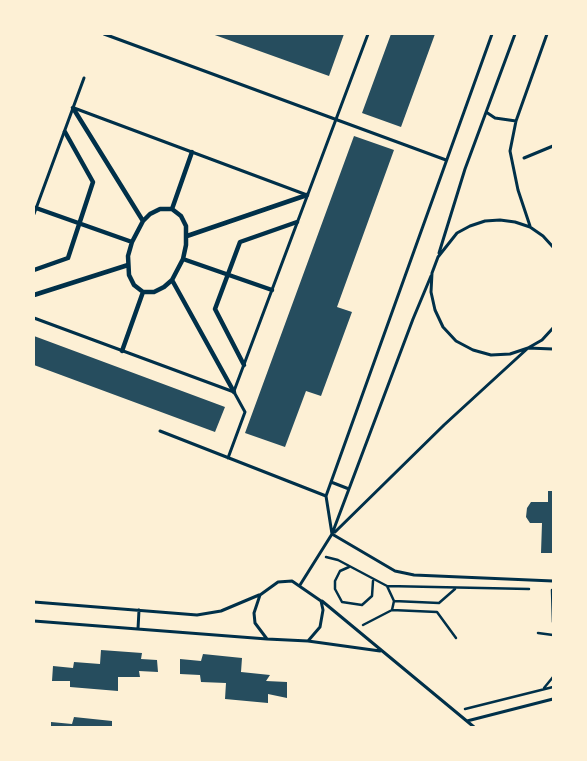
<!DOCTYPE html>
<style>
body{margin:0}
#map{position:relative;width:587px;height:761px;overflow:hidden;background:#fdf0d5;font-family:Commissioner,sans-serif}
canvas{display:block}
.frame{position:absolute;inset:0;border:35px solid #fdf0d5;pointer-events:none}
</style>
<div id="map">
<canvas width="587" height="761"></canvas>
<div class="frame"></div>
</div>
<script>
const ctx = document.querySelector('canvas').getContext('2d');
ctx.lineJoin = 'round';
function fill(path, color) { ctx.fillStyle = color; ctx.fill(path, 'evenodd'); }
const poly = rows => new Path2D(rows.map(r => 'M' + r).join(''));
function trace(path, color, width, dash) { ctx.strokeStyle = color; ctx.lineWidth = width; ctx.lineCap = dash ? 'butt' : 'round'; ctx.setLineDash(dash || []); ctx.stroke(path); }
fill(poly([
 [212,34,344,34,329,76],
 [391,34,435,34,401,127,362,113],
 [354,136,394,150,337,307,352,312,321,396,306,391,285,447,245,433],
 [34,336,225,407,215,432,34,365],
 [548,491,553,491,553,553,541,553,542,523,530,523,526,517,527,508,531,502,548,502],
 [101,650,142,653,141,659,157,660,158,672,139,671,140,677,118,677,118,691,70,687,70,681,52,681,53,666,73,668,74,662,100,664],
 [203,654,242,658,241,672,270,675,266,681,287,682,287,698,268,694,268,703,225,699,226,683,201,682,200,675,180,674,180,659,201,661],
 [74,717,112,721,112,727,51,727,51,722,72,724]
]), '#264d5e');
trace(poly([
 [326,557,338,560,387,586,529,589],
 [349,567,340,571,335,581,335,589,342,602,362,605,372,596,373,581],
 [387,586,394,601,439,603,455,589],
 [552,590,553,622],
 [392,610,394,601],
 [363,625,392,610,437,612,456,638],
 [538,633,553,635],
 [544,688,553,677],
 [465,709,553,687]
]), '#003049', 2.5);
trace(poly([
 [104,34,446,160],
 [492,34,326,496,332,534,395,571,414,575,553,581],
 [74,108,307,195],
 [486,112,495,118,516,121],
 [524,158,553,146],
 [34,214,84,78],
 [530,226,518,190,510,151,516,121,547,34],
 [553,247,543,236,530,227,515,222,500,220,485,221,470,226,457,233,438,257,432,273,431,292,435,310,443,327,456,341,473,350,491,355,510,354,528,348,542,340,553,328],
 [439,253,465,169,515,34],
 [34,318,234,392,245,412,228,458],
 [234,391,368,34],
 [160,431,326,496],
 [331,482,349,489],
 [335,532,444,425,528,348,553,349],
 [300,585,332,534,413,319,431,276],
 [322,601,474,727],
 [34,602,197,615,221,611,259,595],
 [34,621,267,639],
 [138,629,139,610],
 [308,641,320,627,323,610,321,601,292,581,278,582,260,595,254,613,255,623,267,639,308,641,380,651],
 [467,721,553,699]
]), '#003049', 3);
trace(poly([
 [73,108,143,221],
 [36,208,132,242],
 [160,209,172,209,181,216,186,226,186,245,183,259,172,280,164,287,154,292,143,292,134,285,129,275,128,256,132,242,143,221,150,214,160,209],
 [172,209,192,152],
 [187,236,307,195],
 [183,259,272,290],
 [34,270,68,258,93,182,65,132],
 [172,280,234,392],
 [34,295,128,265],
 [122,351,143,292],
 [244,365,215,309,240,242,297,222]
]), '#003049', 4.5);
</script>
